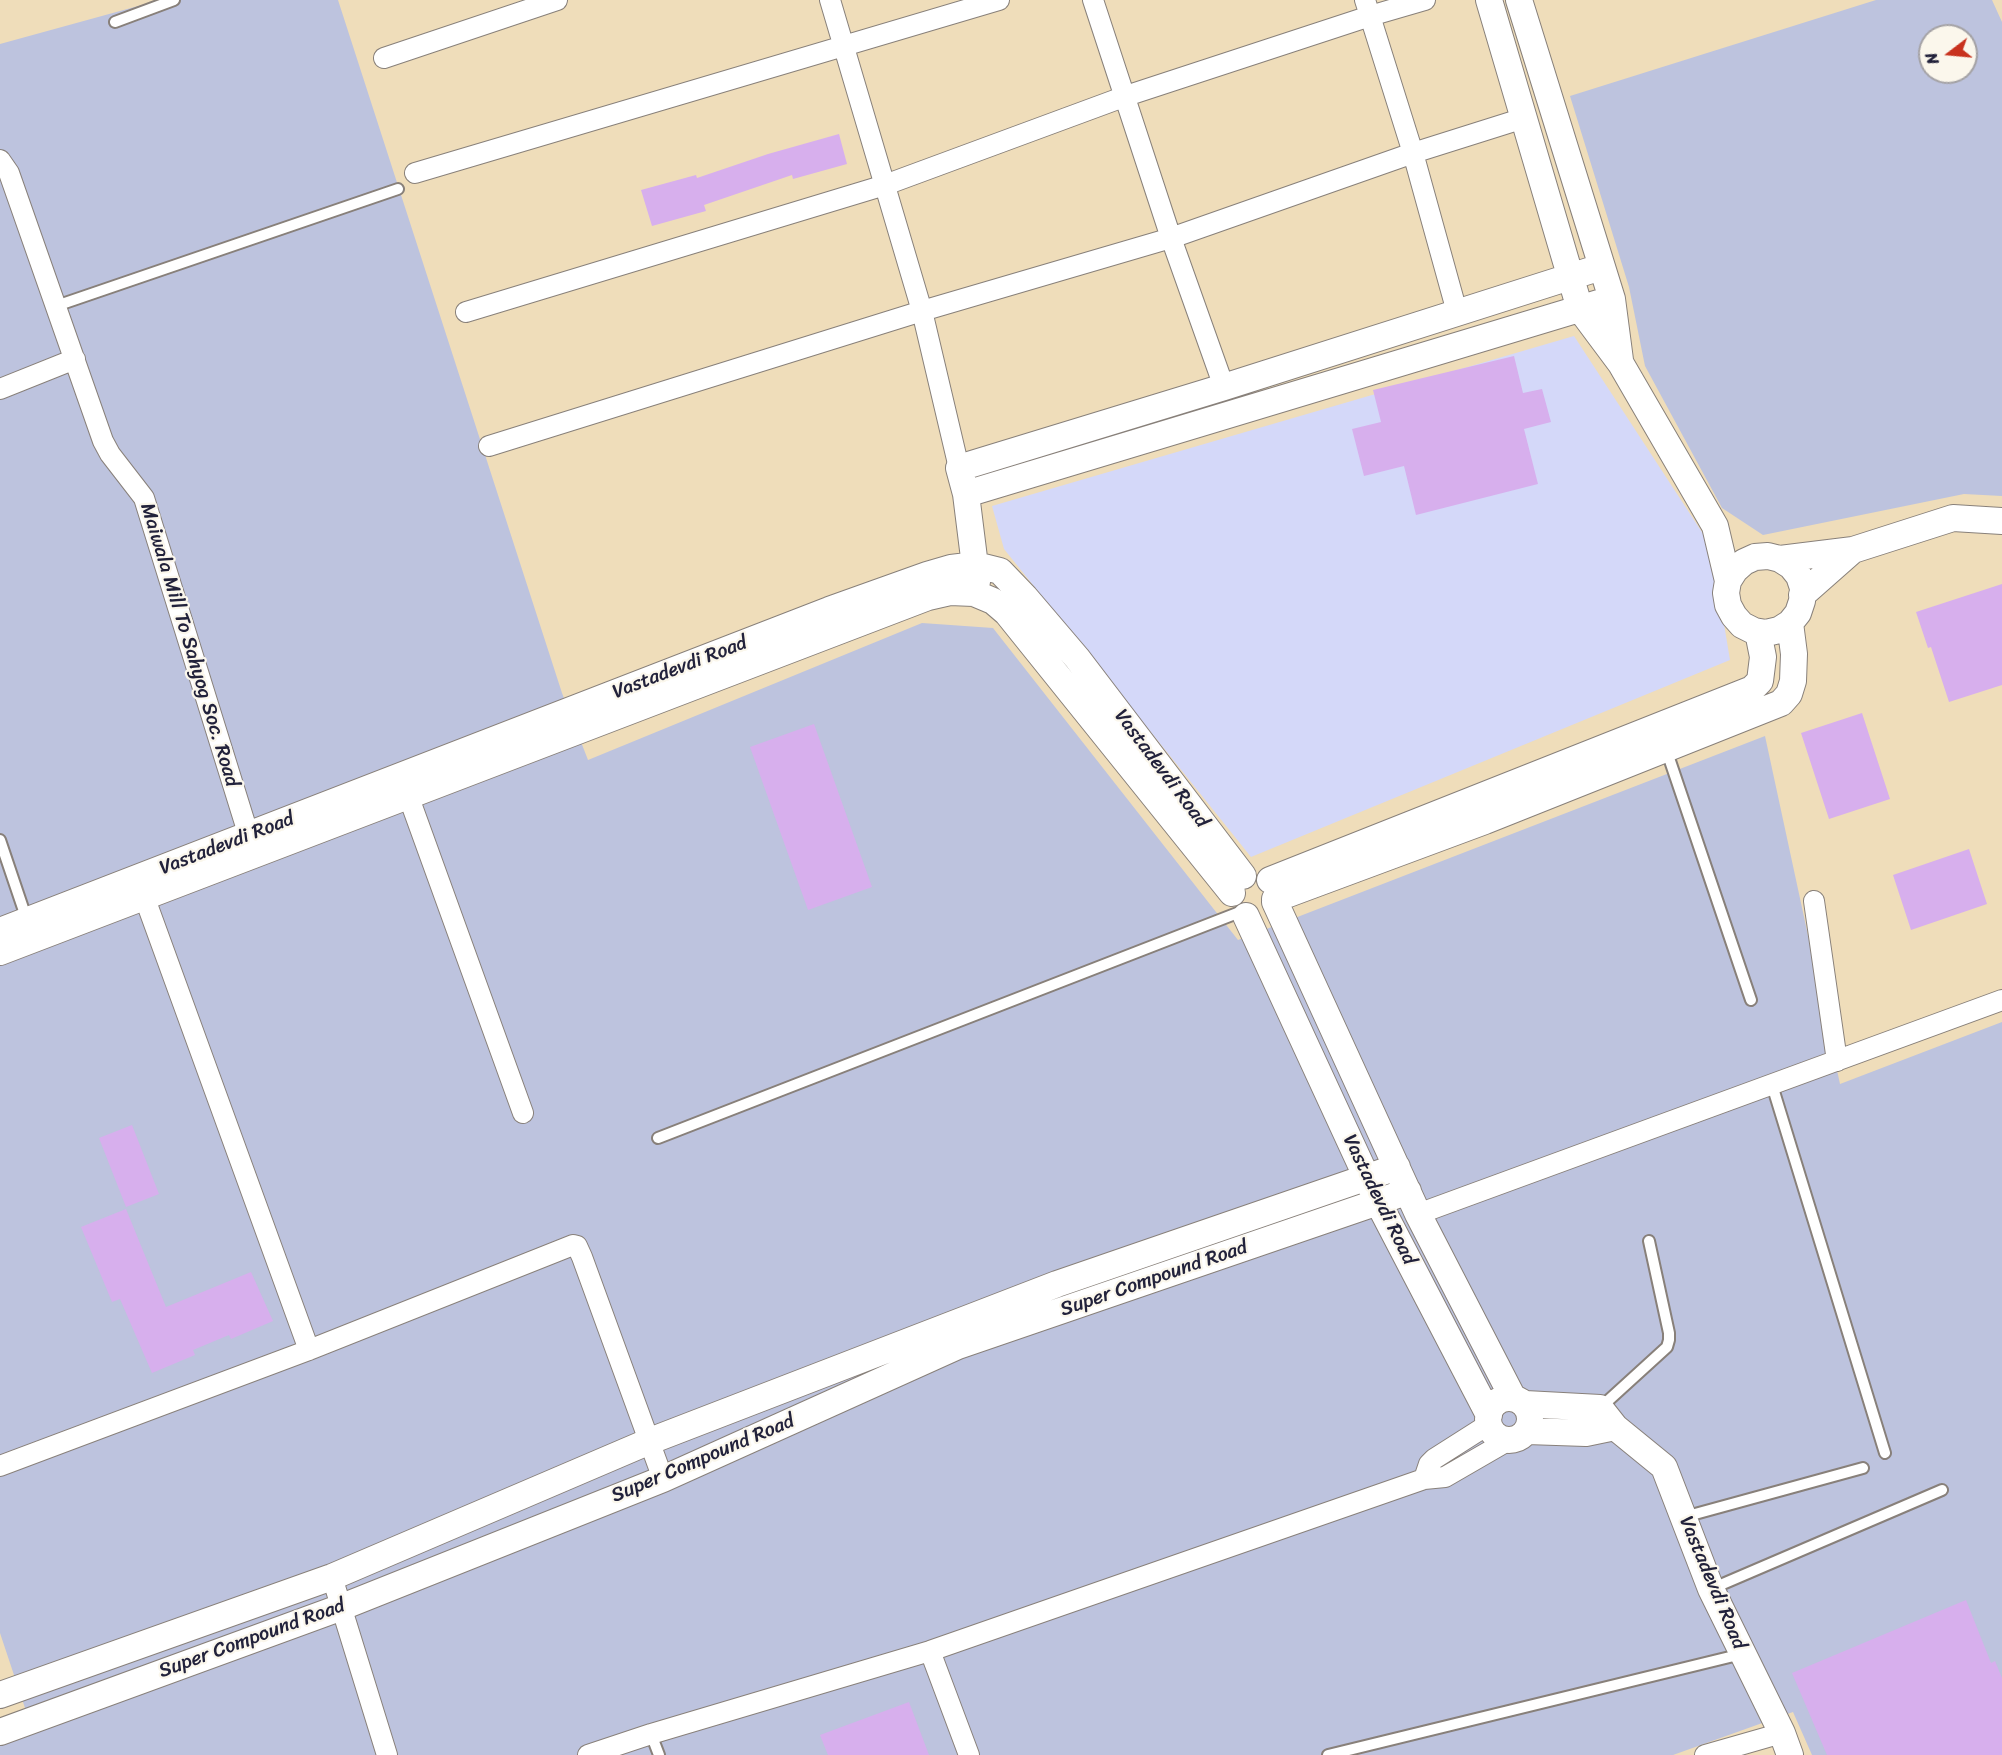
<!DOCTYPE html>
<style>
body{margin:0}
#map{position:relative;width:2002px;height:1755px;overflow:hidden;background:#efddba;font-family:Sriracha,sans-serif}
canvas{display:block}
.north{position:absolute;left:1918px;top:24px;width:60px;height:60px;box-sizing:border-box;background:#fbf7ec;border:2px solid #a4a2a5;border-radius:50%;rotate:254deg;font-size:16px;font-weight:700;line-height:24px;text-align:center;color:#22223b}
.north::after{content:'';display:block;margin:auto;width:21px;height:27px;background:#c8321e;clip-path:polygon(50% 0,100% 100%,50% 72%,0 100%)}
</style>
<div id="map">
<canvas width="2002" height="1755"></canvas>
<div class="north">N</div>
</div>
<script>
const ctx = document.querySelector('canvas').getContext('2d');
ctx.lineJoin = 'round';
function fill(path, color) { ctx.fillStyle = color; ctx.fill(path, 'evenodd'); }
const poly = rows => new Path2D(rows.map(r => 'M' + r).join(''));
function trace(path, color, width, dash) { ctx.strokeStyle = color; ctx.lineWidth = width; ctx.lineCap = dash ? 'butt' : 'round'; ctx.setLineDash(dash || []); ctx.stroke(path); }
function write(font, color, halo, rows, align = 'center') {
  ctx.font = font + ' Sriracha,sans-serif'; ctx.lineWidth = 4.5; ctx.setLineDash([]); ctx.textBaseline = 'middle'; ctx.strokeStyle = halo; ctx.fillStyle = color; for (const [text, x, y, turn = 0] of rows) {
    ctx.save(); ctx.translate(x, y); ctx.rotate((+turn || 0) * Math.PI / 180); ctx.textAlign = isNaN(turn) ? turn : align; if (halo) ctx.strokeText(text, 0, 0); ctx.fillText(text, 0, 0); ctx.restore();
  }
}
fill(poly([
 [1574,336,1711,546,1730,660,1251,857,1004,549,992,506]
]), '#d4d8f9');
fill(poly([
 [160,0,338,0,562,693,588,760,922,623,993,628,1238,940,1765,736,1840,1084,2002,1022,2002,1755,1812,1755,1793,1712,1673,1755,0,1755,0,1740,32,1729,0,1633,0,44],
 [1876,0,1992,0,2002,22,2002,496,1964,494,1763,535,1722,508,1645,366,1629,287,1570,96],
 [1930,36,1966,36,1966,72,1930,72]
]), '#bdc3de');
fill(poly([
 [839,134,847,164,793,179,792,175,704,205,706,211,652,226,641,190,696,175,697,178,768,154],
 [1514,356,1523,393,1542,389,1551,422,1524,429,1538,484,1416,515,1404,466,1364,476,1352,429,1381,422,1373,390],
 [2002,584,2002,685,1949,702,1931,647,1928,648,1916,612],
 [1862,713,1890,799,1829,819,1801,733],
 [814,724,872,887,808,910,750,747],
 [1969,849,1987,904,1911,930,1893,875],
 [132,1125,159,1194,126,1207,99,1138],
 [126,1209,166,1307,251,1272,273,1321,231,1339,229,1335,193,1350,195,1355,152,1373,120,1299,112,1302,81,1227],
 [1966,1600,1991,1663,1995,1661,2002,1678,2002,1755,1827,1755,1792,1673],
 [909,1702,929,1755,828,1755,820,1735]
]), '#d7afed');
const service = poly([
 [115,22,174,0],
 [56,306,398,189],
 [1666,749,1751,1000],
 [0,840,27,920],
 [1772,1085,1885,1453],
 [658,1138,1240,912],
 [1600,1408,1667,1347,1669,1340,1669,1333,1649,1241],
 [1684,1517,1863,1468],
 [1711,1589,1942,1490],
 [651,1734,659,1755],
 [1328,1755,1742,1654]
]);
const minor = poly([
 [830,0,922,311,959,468],
 [1093,0,1171,238,1224,387],
 [1365,0,1413,153,1457,312],
 [384,58,557,0],
 [0,160,9,173,103,441,110,454,144,498,252,846],
 [415,173,999,0],
 [466,312,885,185,1126,96,1370,16,1425,0],
 [0,389,75,359],
 [489,446,922,311,1171,238,1413,153,1524,118],
 [408,795,523,1113],
 [144,896,309,1350],
 [1814,901,1837,1061],
 [1418,1214,2002,1000],
 [0,1466,309,1350,573,1245,577,1246,582,1257,663,1479],
 [1424,1479,1429,1464,1434,1459,1489,1424],
 [332,1577,387,1755],
 [930,1651,969,1755],
 [588,1755,651,1734,930,1651,1424,1479,1445,1477,1509,1440],
 [1705,1755,1782,1733]
]);
const tertiary = poly([
 [1489,0,1580,309,1621,364,1715,526,1728,581],
 [1519,0,1612,299,1620,360],
 [966,494,1612,299],
 [1780,559,1791,566,1799,576,1803,588,1802,601,1798,613,1790,623,1779,630,1766,633,1754,631,1742,625,1734,616,1728,605,1726,593,1728,581,1735,570,1744,562,1755,557,1768,556,1780,559,1853,550,1953,518,2002,521],
 [977,582,966,494,959,468,1224,387,1601,267],
 [1802,595,1853,550],
 [1270,880,1752,689,1760,681,1763,657,1758,632],
 [1275,899,1485,821,1781,703,1789,694,1793,681,1794,654,1790,623],
 [1275,902,1418,1214,1513,1398],
 [1246,916,1378,1202,1489,1415],
 [0,931,829,610,927,575,951,568,976,565,1000,571,1025,597,1077,658,1243,876],
 [0,952,928,597,950,592,974,593,993,601,1007,613,1232,893],
 '1488 1419a21 21 0 1 1 42 0a21 21 0 1 1-42 0Z',
 [1525,1404,1600,1408,1615,1427,1664,1467,1711,1589,1782,1733,1790,1755],
 [1527,1431,1586,1433,1615,1427],
 [0,1695,332,1577,650,1441,1057,1284,1397,1167],
 [0,1732,342,1607,663,1479,958,1346,1378,1202,1408,1191]
]);
trace(service, '#88807a', 14);
trace(minor, '#88807a', 22);
trace(tertiary, '#88807a', 28);
trace(service, '#fff', 10);
trace(minor, '#fff', 20);
trace(tertiary, '#fff', 26);
write('20px', '#22223b', '#fbf7ec', [
 ["Maiwala Mill To Sahyog Soc. Road",189,645,73],
 ["Vastadevdi Road",680,668,-21],
 ["Vastadevdi Road",1161,769,53],
 ["Vastadevdi Road",227,844,-21],
 ["Vastadevdi Road",1379,1200,64],
 ["Super Compound Road",1154,1279,-19],
 ["Super Compound Road",703,1459,-23],
 ["Vastadevdi Road",1712,1583,67],
 ["Super Compound Road",252,1639,-20]
]);
</script>
